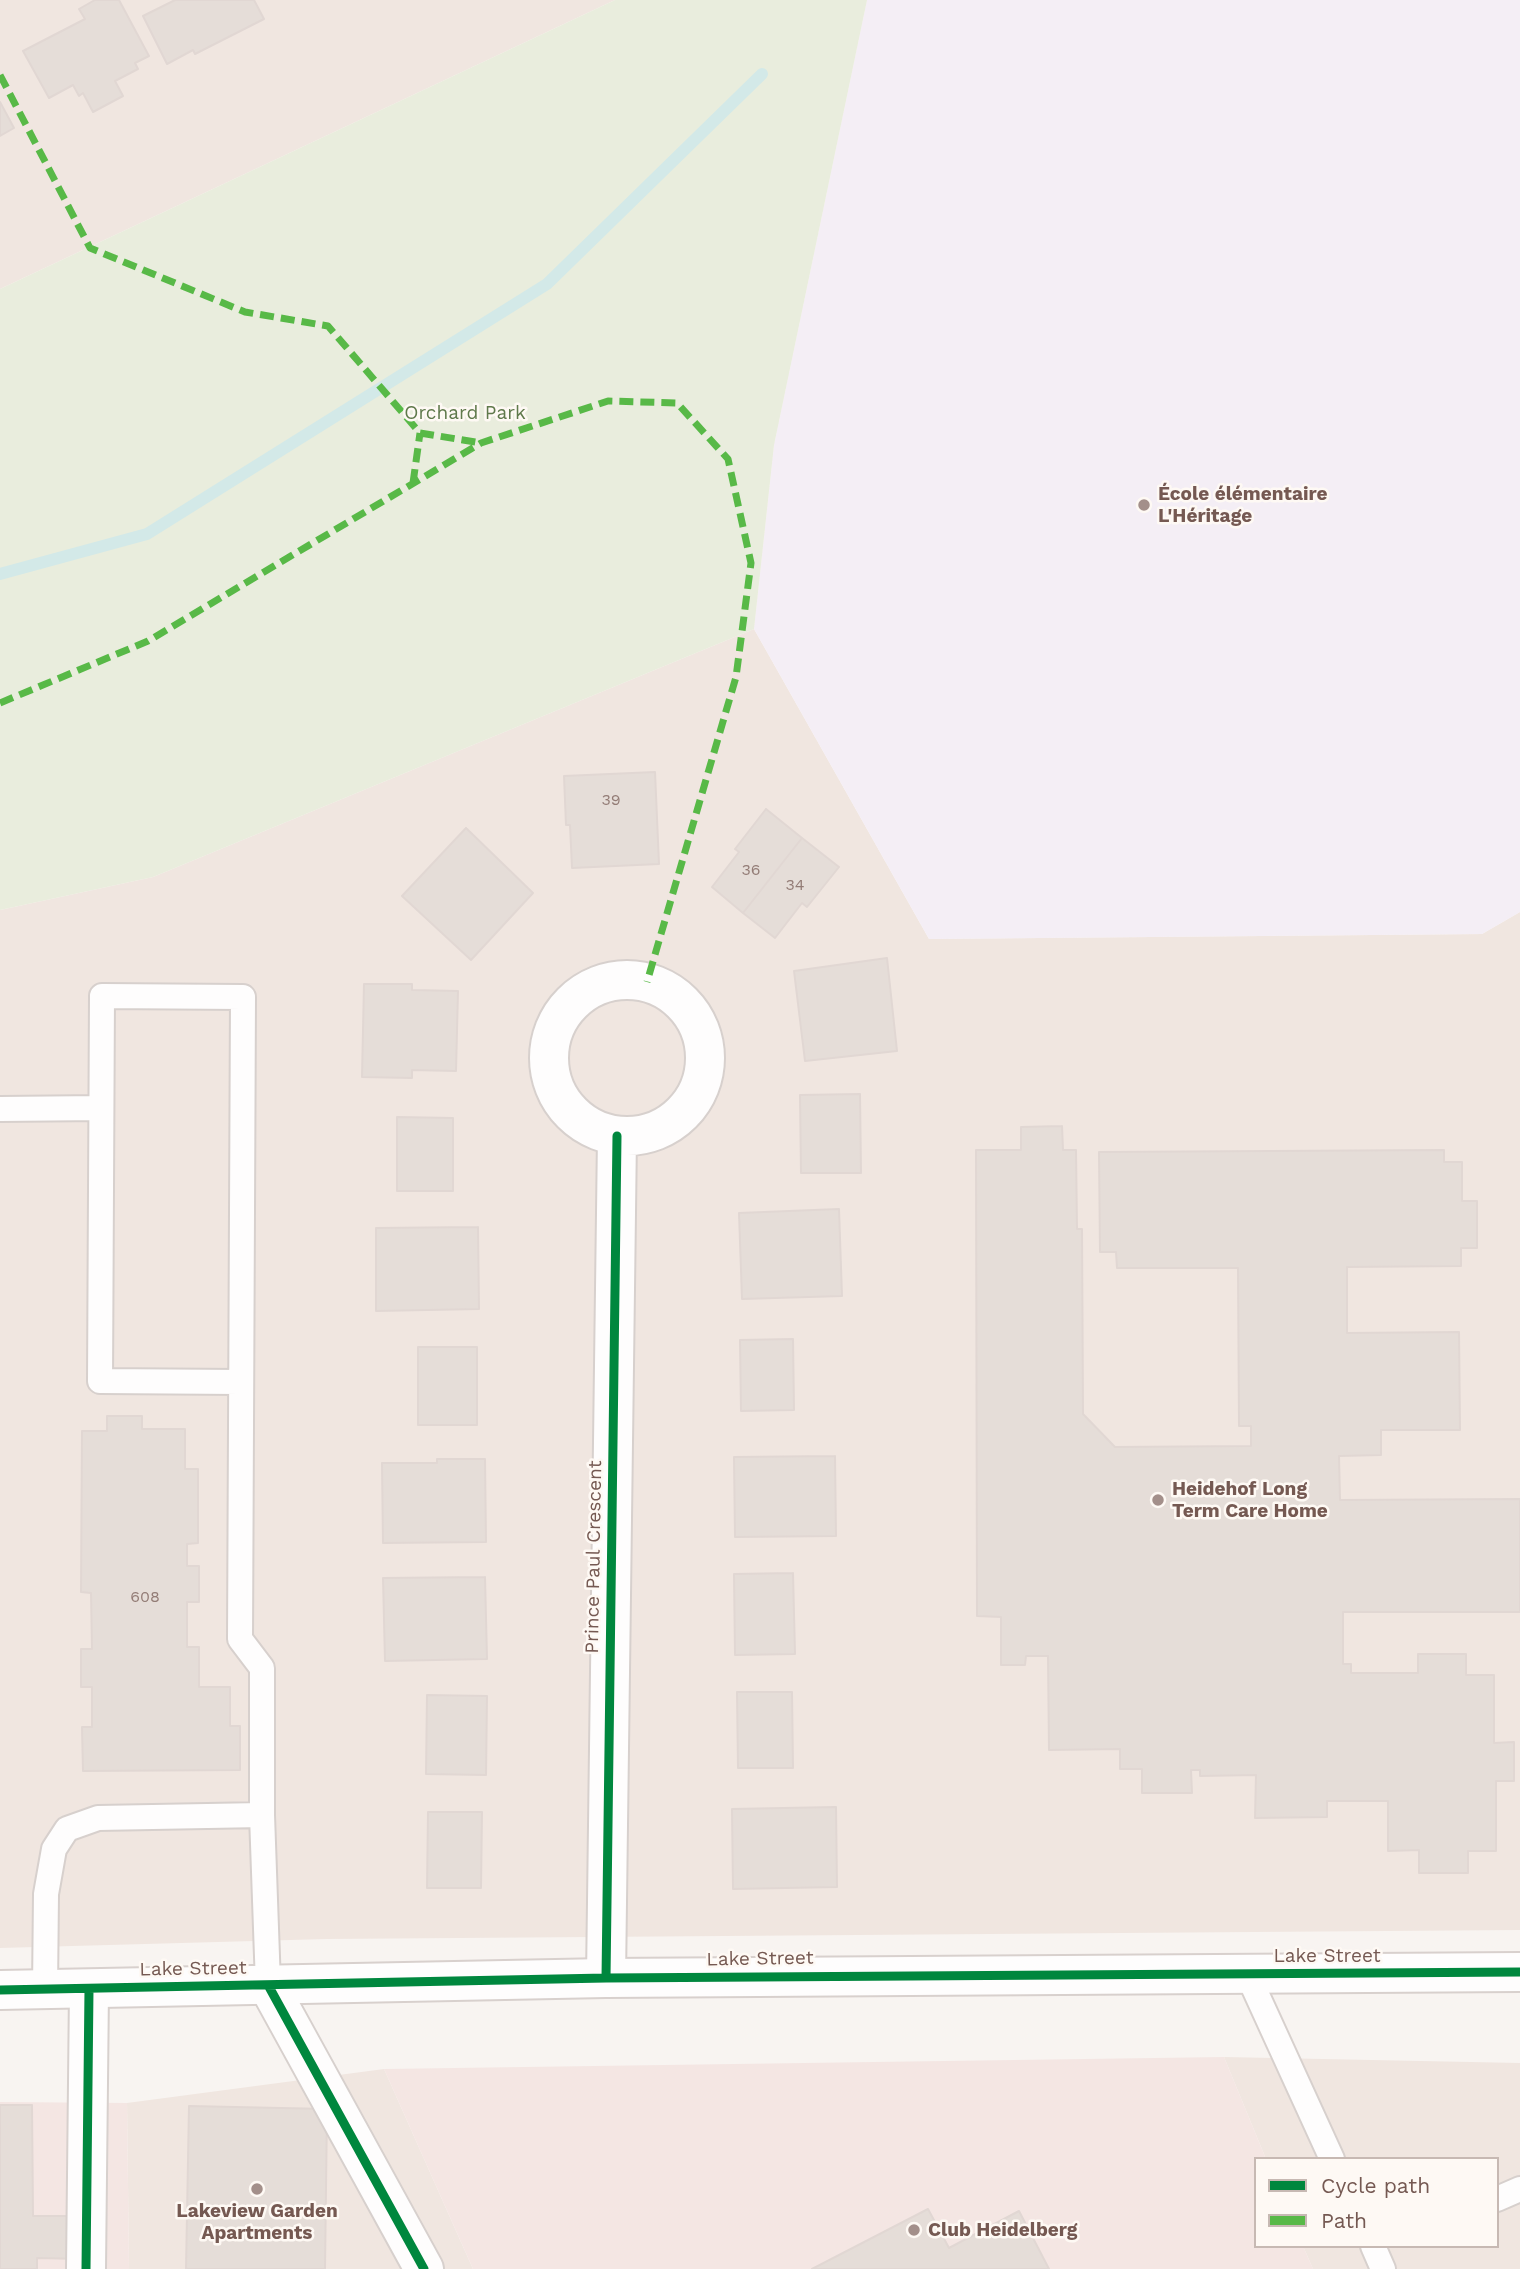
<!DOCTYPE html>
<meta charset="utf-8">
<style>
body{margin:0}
#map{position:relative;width:1520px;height:2269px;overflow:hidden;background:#f8f4f1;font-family:"Work Sans",sans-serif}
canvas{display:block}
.legend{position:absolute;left:1254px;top:2157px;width:245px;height:91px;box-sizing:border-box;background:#fef9f4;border:2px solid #c7b9b3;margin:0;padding:9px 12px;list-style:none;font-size:21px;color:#755952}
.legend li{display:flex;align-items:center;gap:14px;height:35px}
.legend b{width:35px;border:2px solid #c7b9b3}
</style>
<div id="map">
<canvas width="1520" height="2269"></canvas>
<ul class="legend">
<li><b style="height:9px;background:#00873e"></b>Cycle path</li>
<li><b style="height:9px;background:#58b947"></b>Path</li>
</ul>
</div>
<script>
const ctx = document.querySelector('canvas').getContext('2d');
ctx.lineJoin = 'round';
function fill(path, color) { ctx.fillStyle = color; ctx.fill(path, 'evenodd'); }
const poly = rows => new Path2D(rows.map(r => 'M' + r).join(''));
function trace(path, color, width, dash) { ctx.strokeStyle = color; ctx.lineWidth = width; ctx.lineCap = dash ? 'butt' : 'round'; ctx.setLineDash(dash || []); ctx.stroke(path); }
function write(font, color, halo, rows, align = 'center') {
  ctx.font = font + ' "Work Sans",sans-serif'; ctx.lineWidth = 5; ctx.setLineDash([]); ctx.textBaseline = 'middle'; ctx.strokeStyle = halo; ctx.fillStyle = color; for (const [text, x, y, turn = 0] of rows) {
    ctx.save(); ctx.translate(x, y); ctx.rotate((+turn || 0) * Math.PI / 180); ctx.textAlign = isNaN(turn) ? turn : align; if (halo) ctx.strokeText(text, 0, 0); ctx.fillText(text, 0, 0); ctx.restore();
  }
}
fill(poly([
 [0,0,615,0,0,289],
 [754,629,929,939,1482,934,1520,912,1520,1930,327,1939,0,1948,0,910,153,877],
 [1224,2057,1520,2063,1520,2269,1313,2269,1303,2246,1497,2246,1497,2159,1266,2159],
 [384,2069,473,2269,129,2269,127,2103]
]), '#f0e6e0');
fill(poly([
 [1224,2057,1266,2159,1256,2159,1256,2246,1303,2246,1313,2269,473,2269,384,2069],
 [0,2102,127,2103,129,2269,0,2269]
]), '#f4e6e3');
fill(poly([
 [867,0,1520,0,1520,912,1482,934,929,939,754,629,774,445]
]), '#f4eef5');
fill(poly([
 [615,0,867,0,774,445,754,629,153,877,0,910,0,289]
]), '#e9eddd');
trace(poly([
 [0,574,147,534,547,284,762,74]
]), '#d3e9e8', 12);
const building = poly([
 [95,0,119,0,149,56,135,63,138,69,115,81,123,96,93,112,83,93,79,96,73,85,49,98,23,51,85,19,79,9,95,0],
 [175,0,254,0,264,19,195,54,193,50,167,64,143,16,175,0],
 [0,102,14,128,0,136,0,102],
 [655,772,659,864,572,868,570,825,566,825,564,776,655,772],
 [766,809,802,838,743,913,712,887,739,852,735,849,766,809],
 [466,828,533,893,471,960,402,896,466,828],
 [802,838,839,867,807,907,802,903,775,938,743,913,802,838],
 [887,958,897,1051,805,1061,794,971,887,958],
 [364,984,412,984,412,990,458,991,456,1071,412,1070,412,1078,362,1077,364,984],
 [860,1094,861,1173,801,1173,800,1095,860,1094],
 [397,1117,453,1118,453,1191,397,1191,397,1117],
 [1062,1126,1063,1150,1076,1150,1077,1229,1082,1229,1083,1414,1115,1447,1251,1446,1251,1426,1239,1426,1238,1268,1117,1268,1116,1252,1100,1252,1099,1152,1444,1150,1444,1162,1462,1162,1462,1201,1477,1201,1477,1248,1461,1248,1461,1266,1347,1267,1347,1333,1459,1332,1460,1430,1381,1430,1381,1455,1339,1456,1340,1500,1520,1499,1520,1612,1343,1612,1343,1664,1351,1664,1351,1673,1418,1673,1418,1654,1466,1654,1466,1675,1494,1675,1494,1743,1514,1742,1514,1781,1496,1781,1496,1851,1468,1851,1468,1873,1419,1873,1419,1850,1388,1851,1388,1801,1327,1801,1327,1817,1255,1818,1256,1775,1200,1776,1200,1770,1191,1770,1192,1793,1142,1793,1142,1769,1120,1769,1120,1749,1049,1750,1048,1656,1026,1656,1025,1665,1001,1665,1001,1617,977,1616,976,1150,1021,1150,1021,1127,1062,1126],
 [839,1209,842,1296,742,1299,739,1213,839,1209],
 [478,1227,479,1309,376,1311,376,1228,478,1227],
 [793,1339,794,1410,741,1411,740,1340,793,1339],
 [418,1347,477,1347,477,1425,418,1425,418,1347],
 [107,1416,142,1416,142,1429,185,1429,185,1469,198,1469,198,1543,187,1544,187,1566,199,1566,199,1602,187,1602,187,1647,199,1647,199,1687,230,1687,230,1726,240,1726,240,1770,83,1771,82,1727,92,1727,92,1687,81,1687,81,1649,92,1649,91,1593,81,1592,82,1431,107,1431,107,1416],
 [835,1456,836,1536,735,1537,734,1457,835,1456],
 [437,1459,485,1459,486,1542,383,1543,382,1463,437,1463,437,1459],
 [793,1573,795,1654,735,1655,734,1574,793,1573],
 [485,1577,487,1659,385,1661,383,1578,485,1577],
 [737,1692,792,1692,793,1768,738,1768,737,1692],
 [427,1695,487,1696,486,1775,426,1774,427,1695],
 [836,1807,837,1887,733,1889,732,1809,836,1807],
 [428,1812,482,1812,481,1888,427,1888,428,1812],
 [0,2105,32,2105,33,2216,84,2216,83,2259,37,2258,37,2269,0,2269,0,2105],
 [189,2106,327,2109,325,2269,186,2269,189,2106],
 [928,2209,949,2248,1019,2211,1049,2269,812,2269,928,2209]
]);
fill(building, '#e5ddd8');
trace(building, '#e1d7d3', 2);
const lane = poly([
 [0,1109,101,1108],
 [240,1382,100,1381,102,996,243,997,240,1639,262,1668,262,1815,268,1985],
 [1247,1973,1332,2159],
 [45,1989,46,1894,54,1849,67,1829,98,1818,262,1815],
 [1497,2199,1520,2189],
 [1373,2246,1383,2269]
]);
const street = poly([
 '549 1058a78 78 0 1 1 156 0a78 78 0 1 1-156 0Z',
 [606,1978,617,1136],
 [268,1985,424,2269],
 [86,2269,89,1989]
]);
const secondary = poly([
 [0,1990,606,1978,1520,1972]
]);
trace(lane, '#d7d0cd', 28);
trace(street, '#d7d0cd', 42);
trace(secondary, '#d8d0cd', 42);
trace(lane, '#fefdfd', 24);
trace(street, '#fefdfd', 38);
trace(secondary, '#fefdfd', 38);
trace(poly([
 [0,75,90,248,245,312,328,326,420,433,481,443],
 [413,483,420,433],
 [0,703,148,641,481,443,608,401,677,403,728,459,751,563,736,677,647,982]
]), '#58b947', 7, [14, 7]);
trace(poly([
 [606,1978,617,1136],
 [268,1985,424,2269],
 [0,1990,606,1978,1520,1972],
 [86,2269,89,1989]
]), '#00873e', 9);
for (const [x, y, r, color] of [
 [1144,505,7,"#a38f8a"],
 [1158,1500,7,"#a38f8a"],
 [257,2189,7,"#a38f8a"],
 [914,2230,7,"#a38f8a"]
]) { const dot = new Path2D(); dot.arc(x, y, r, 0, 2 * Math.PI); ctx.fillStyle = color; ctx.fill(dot); trace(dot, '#fef9f4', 2.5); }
write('16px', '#937c76', null, [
 ["39",611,800],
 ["36",751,870],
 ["34",795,885],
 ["608",145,1597]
]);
write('19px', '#5f794b', '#fef9f4', [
 ["Orchard Park",465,413]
]);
write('bold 19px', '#755952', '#fef9f4', [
 ["École élémentaire",1158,494],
 ["L'Héritage",1158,516],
 ["Heidehof Long",1172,1489],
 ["Term Care Home",1172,1511],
 ["Lakeview Garden",257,2211,"center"],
 ["Apartments",257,2233,"center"],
 ["Club Heidelberg",928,2230]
], 'left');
write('19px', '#755952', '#fef9f4', [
 ["Prince Paul Crescent",594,1557,-89],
 ["Lake Street",1327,1956],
 ["Lake Street",760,1959,-1],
 ["Lake Street",193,1969,-1]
]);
</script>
